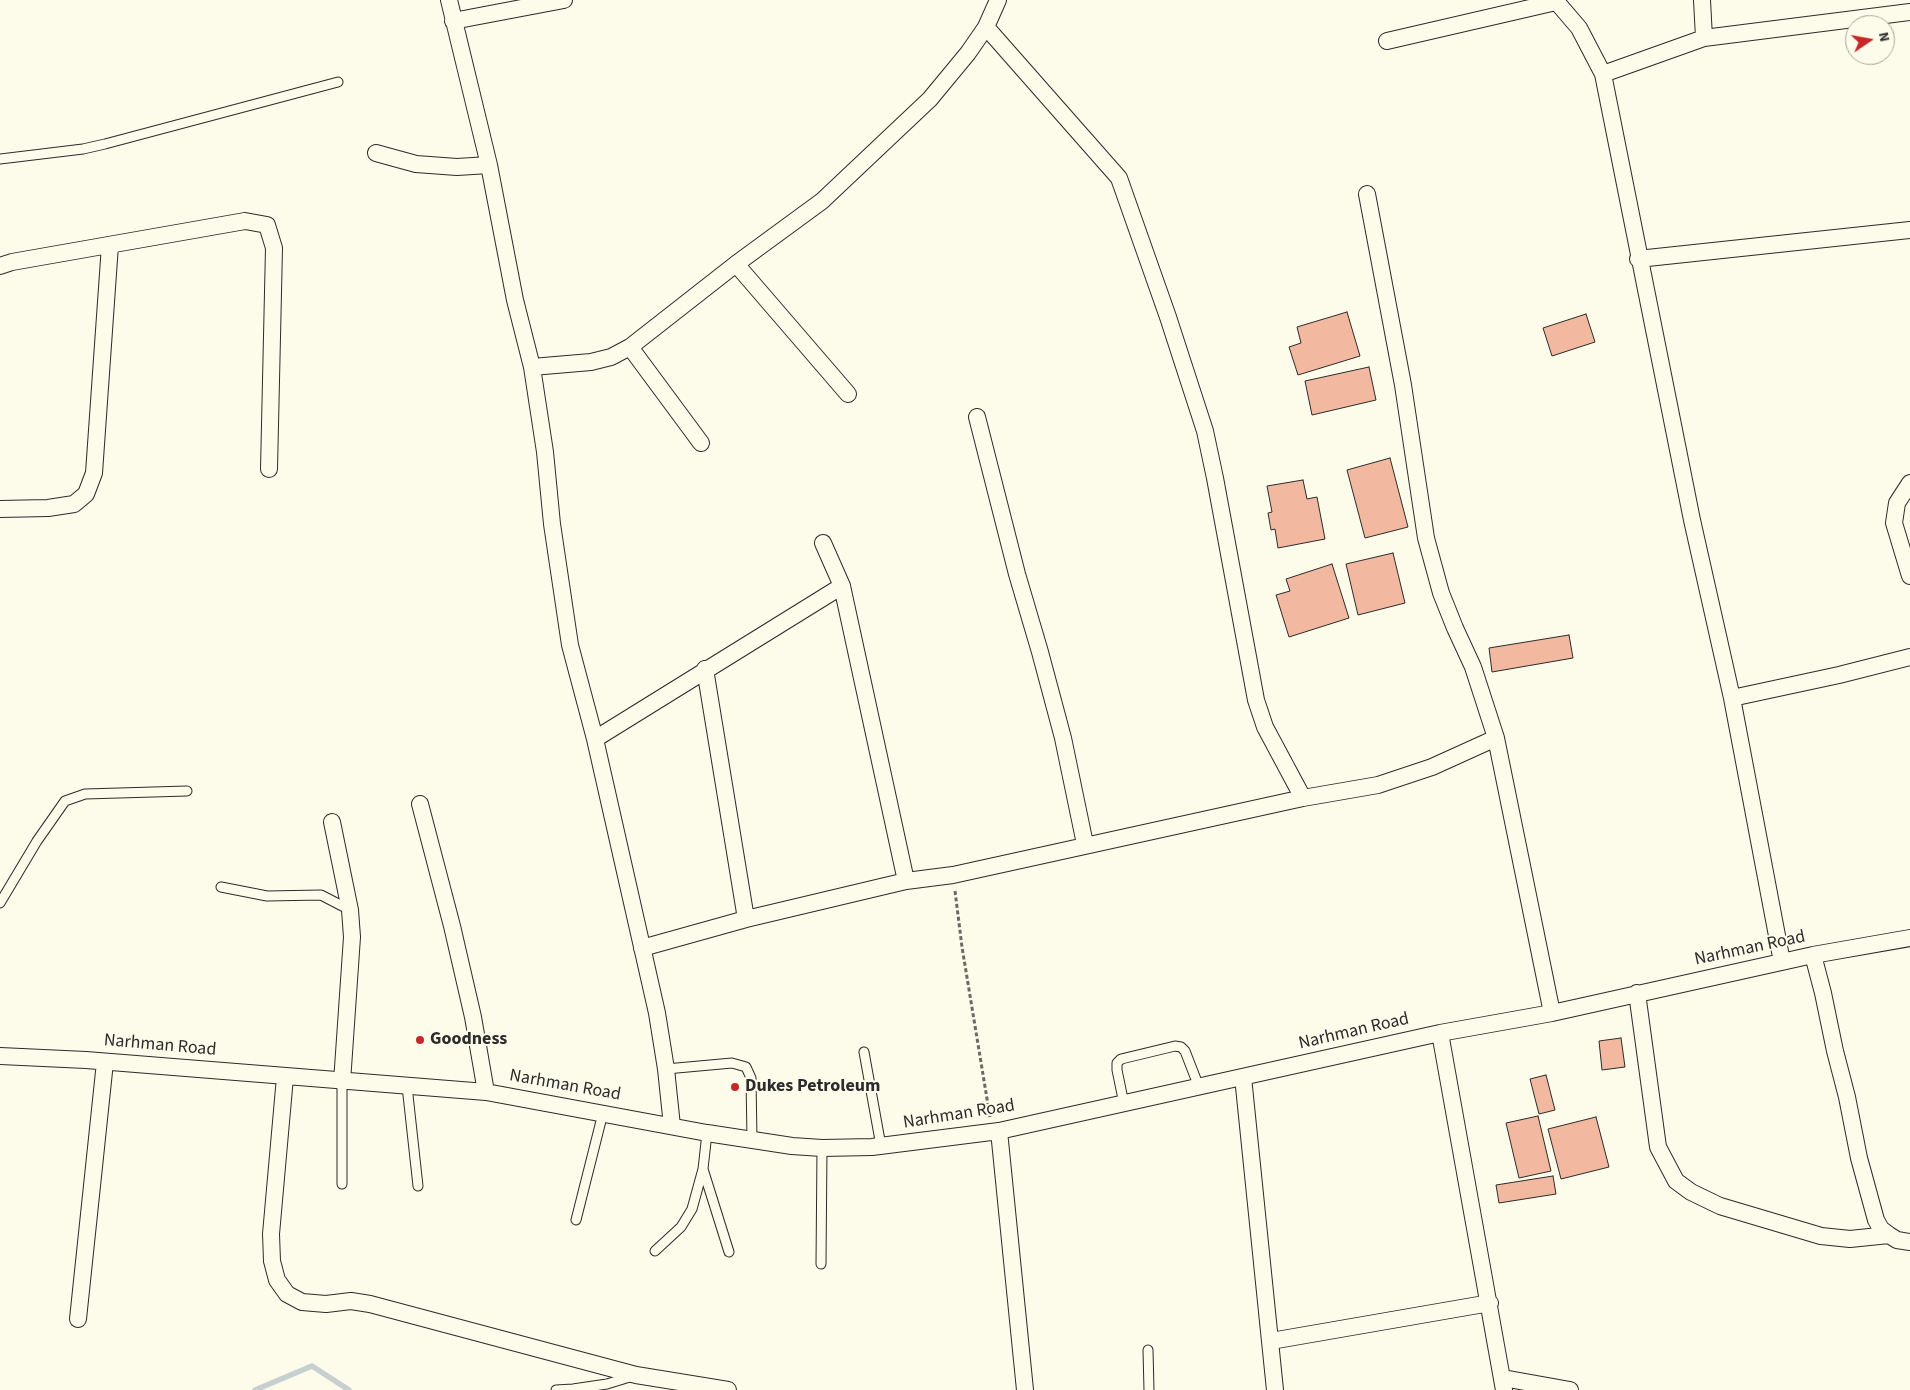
<!DOCTYPE html>
<html>
<head>
<meta charset="utf-8">
<style>
	body { margin:0 }
	#map { position:relative; width:1910px; height:1390px; overflow:hidden; background:#fdfbea; font-family:"Source Sans 3",sans-serif }
	canvas { display:block }
	.north { position:absolute; left:1845px; top:15px; width:50px; height:50px; box-sizing:border-box; background:#fdfbea; border:1px solid #a9a89e; border-radius:50%; rotate:78deg; font-size:14px; font-weight:700; line-height:20px; text-align:center; color:#2b2b2b }
	.north::after { content:''; display:block; margin:auto; width:18px; height:22px; background:#c62828; clip-path:polygon(50% 0,100% 100%,50% 72%,0 100%) }
</style>
</head>
<body>
<div id="map">
<canvas width="1910" height="1390"></canvas>
<div class="north">N</div>
</div>
<script>
const ctx = document.querySelector('canvas').getContext('2d');
ctx.lineJoin = 'round';
const poly = rows => new Path2D(rows.map(r => 'M' + r).join(''));
function trace(path, color, width, dash) { ctx.strokeStyle = color; ctx.lineWidth = width; ctx.lineCap = dash ? 'butt' : 'round'; ctx.setLineDash(dash || []); ctx.stroke(path); }
function paint(path, color) { ctx.fillStyle = color; ctx.fill(path, 'evenodd'); }
function drawText(font, color, halo, rows, align = 'center') {
  ctx.font = font + ' "Source Sans 3",sans-serif'; ctx.lineWidth = 4; ctx.setLineDash([]); ctx.textBaseline = 'middle'; ctx.strokeStyle = halo; ctx.fillStyle = color; for (const [text, x, y, turn = 0] of rows) {
    ctx.save(); ctx.translate(x, y); ctx.rotate((+turn || 0) * Math.PI / 180); ctx.textAlign = isNaN(turn) ? turn : align; if (halo) ctx.strokeText(text, 0, 0); ctx.fillText(text, 0, 0); ctx.restore();
  }
}
trace(poly([
	[255,1390,312,1366,349,1390]
]), '#c7d0d0', 5.5);
const building = poly([
	[1347,312,1360,356,1298,375,1289,347,1301,343,1297,327,1347,312],
	[1586,314,1595,342,1552,356,1543,328,1586,314],
	[1369,367,1376,400,1312,415,1305,381,1369,367],
	[1390,458,1408,527,1365,538,1347,470,1390,458],
	[1303,480,1307,499,1317,497,1325,539,1278,548,1275,529,1271,530,1268,513,1272,512,1267,486,1303,480],
	[1393,553,1405,603,1358,615,1346,564,1393,553],
	[1332,564,1349,618,1289,637,1276,595,1290,591,1286,579,1332,564],
	[1569,635,1573,658,1492,672,1489,648,1569,635],
	[1621,1038,1625,1067,1602,1070,1599,1041,1621,1038],
	[1546,1075,1555,1110,1539,1114,1530,1079,1546,1075],
	[1538,1116,1551,1171,1519,1178,1506,1123,1538,1116],
	[1596,1117,1609,1167,1561,1179,1548,1129,1596,1117],
	[1553,1176,1556,1194,1499,1203,1496,1185,1553,1176]
]);
paint(building, '#f2b8a0');
trace(building, '#2b2b2b', 1);
const service = poly([
	[0,159,83,149,105,144,338,82],
	[221,887,267,896,321,895,350,910],
	[0,903,37,841,65,801,85,794,187,791],
	[864,1052,881,1146],
	[666,1069,732,1063,746,1067,751,1078,752,1140],
	[342,1082,342,1184],
	[407,1086,418,1186],
	[1124,1104,1117,1070,1117,1063,1121,1059,1175,1046,1181,1047,1185,1051,1199,1087],
	[707,1133,703,1169,729,1252],
	[576,1220,603,1113],
	[655,1251,681,1227,692,1209,703,1169],
	[821,1264,822,1148],
	[1148,1350,1149,1390],
	[556,1390,573,1389,607,1384,633,1376]
]);
const minor = poly([
	[449,0,489,165,515,300,532,367,545,452,552,524,570,645,595,739,657,1013,666,1069,672,1126],
	[1555,0,1579,28,1603,74,1692,520,1732,698,1782,962],
	[1702,0,1704,38],
	[453,21,564,0],
	[986,27,1119,178,1168,317,1205,431,1215,478,1256,700,1265,727,1303,798],
	[1387,41,1556,2],
	[1603,74,1704,38,1910,12],
	[376,153,416,164,457,167,489,165],
	[1367,194,1403,385,1426,538,1441,593,1455,628,1473,667,1496,738,1552,1013],
	[1638,259,1910,230],
	[736,264,848,394],
	[0,266,12,262,245,221,267,225,274,248,269,469],
	[630,347,701,443],
	[532,367,591,362,611,357,630,347,736,264,822,201,930,99,968,53,986,27,998,0],
	[977,417,1017,574,1040,652,1063,738,1085,844],
	[1910,483,1897,503,1894,523,1910,576],
	[0,509,48,508,74,504,86,494,94,473,110,245],
	[823,543,842,586,906,881],
	[705,669,746,919],
	[1732,698,1839,675,1910,657],
	[595,739,842,586],
	[420,804,452,926,473,1017,486,1092],
	[332,822,350,910,352,937,342,1082],
	[642,948,746,919,906,881,953,875,1303,798,1378,785,1432,767,1496,738],
	[1813,955,1823,993,1835,1051,1847,1097,1859,1158,1876,1220,1881,1229,1889,1235,1897,1240,1910,1242],
	[1637,993,1658,1147,1676,1181,1691,1192,1720,1206,1821,1236,1850,1239,1889,1235],
	[1440,1033,1504,1390],
	[0,1056,86,1060,486,1092,707,1133,792,1146,822,1148,872,1147,999,1131,1440,1033,1552,1013,1813,955,1910,938],
	[285,1077,271,1234,272,1261,277,1280,287,1294,302,1302,326,1304,351,1301,370,1304,636,1375,728,1390],
	[1243,1077,1275,1390],
	[999,1131,1025,1390],
	[78,1319,105,1062],
	[1271,1341,1490,1303],
	[1503,1378,1570,1390]
]);
trace(service, '#2b2b2b', 11);
trace(minor, '#2b2b2b', 18);
trace(poly([
	[955,891,962,947,990,1117]
]), '#6a6964', 3, [4, 2.5]);
trace(service, '#fdfbea', 9);
trace(minor, '#fdfbea', 16);
for (const [x, y, r, color] of [
	[420,1040,5,"#c62828"],
	[735,1087,5,"#c62828"]
]) { const dot = new Path2D(); dot.arc(x, y, r, 0, 2 * Math.PI); ctx.fillStyle = color; ctx.fill(dot); trace(dot, '#fdfbea', 2); }
drawText('18px', '#2b2b2b', '#fdfbea', [
	["Narhman Road",1750,949,-12],
	["Narhman Road",1354,1032,-13],
	["Narhman Road",160,1046,5],
	["Narhman Road",565,1086,10],
	["Narhman Road",959,1115,-9]
]);
drawText('bold 18px', '#2b2b2b', '#fdfbea', [
	["Goodness",430,1040],
	["Dukes Petroleum",745,1087]
], 'left');
</script>
</body>
</html>
